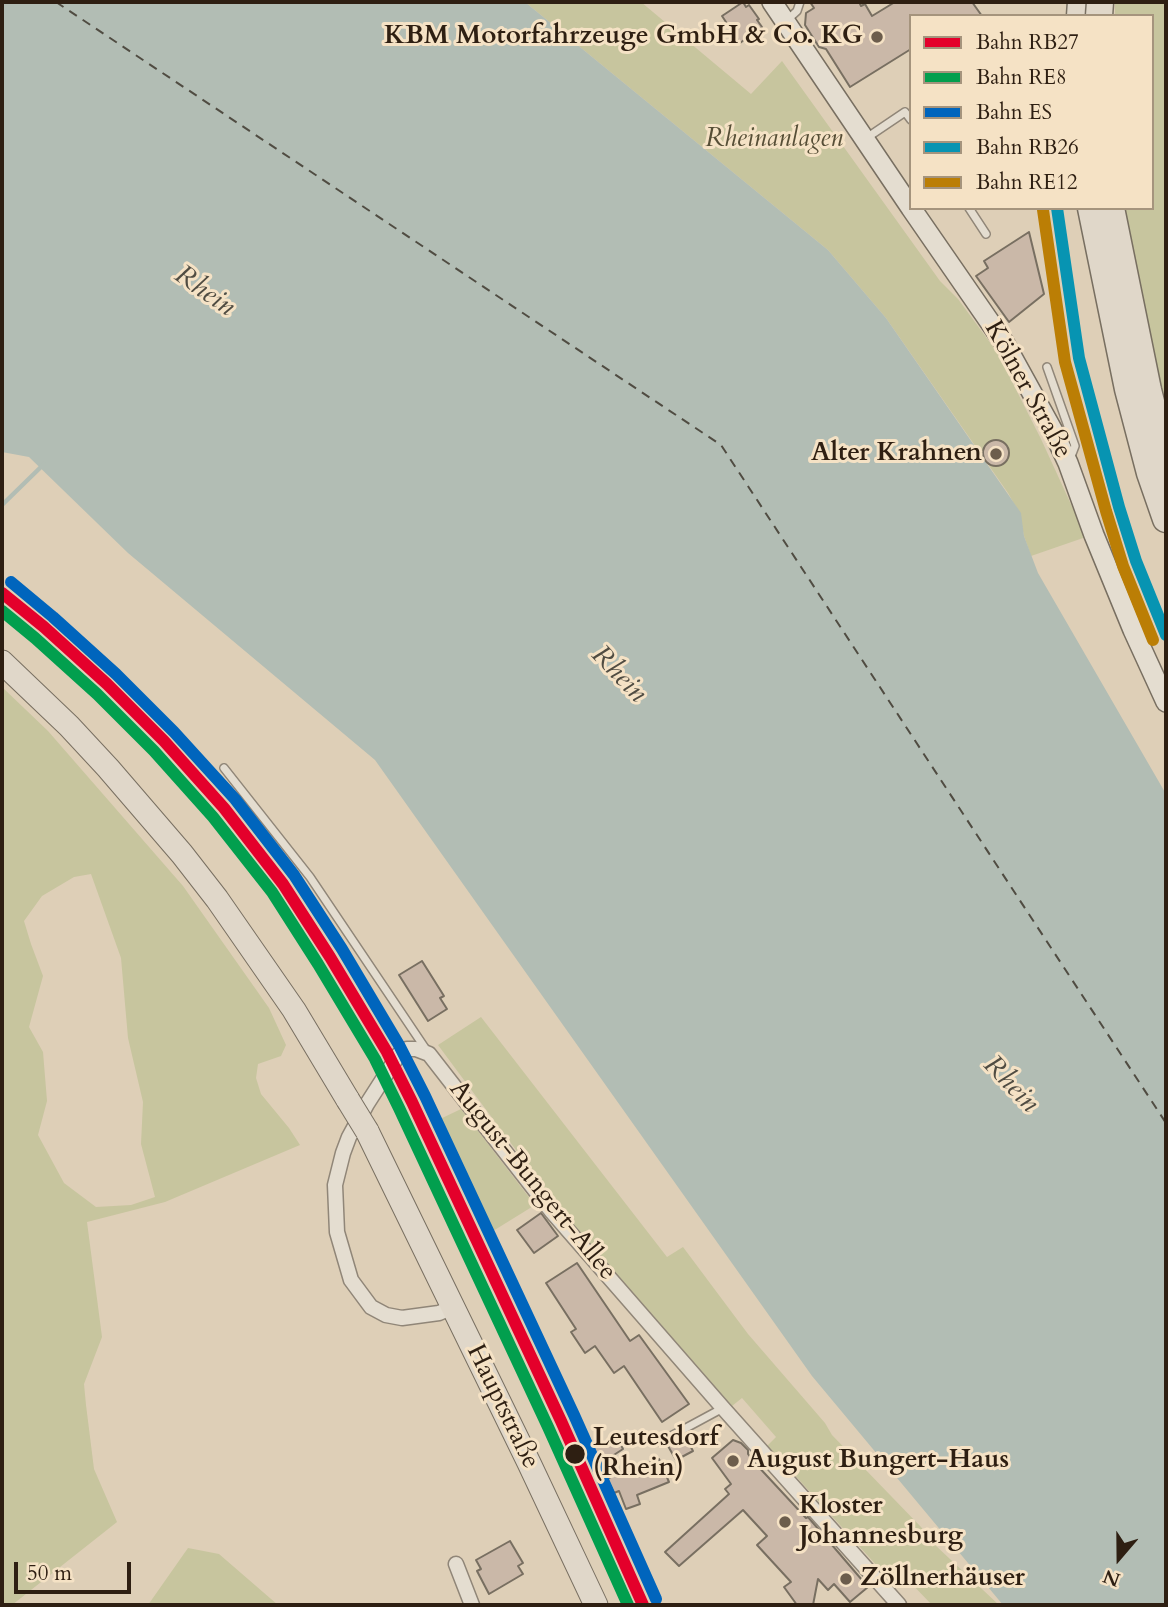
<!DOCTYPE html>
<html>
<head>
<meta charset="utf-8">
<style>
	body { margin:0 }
	#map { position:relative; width:1168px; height:1607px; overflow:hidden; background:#decfb7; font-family:Cardo,serif }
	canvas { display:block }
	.frame { position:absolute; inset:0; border:4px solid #2e1f12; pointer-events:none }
	.legend { position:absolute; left:909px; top:14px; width:245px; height:196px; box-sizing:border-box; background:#f5e2c5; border:2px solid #a5947d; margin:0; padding:9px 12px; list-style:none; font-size:21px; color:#2e1f12 }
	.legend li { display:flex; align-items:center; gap:14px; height:35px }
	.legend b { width:35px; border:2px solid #a5947d }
	.north { position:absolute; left:1084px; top:1523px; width:70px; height:70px; -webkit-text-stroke:5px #f5e2c5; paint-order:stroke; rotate:200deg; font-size:19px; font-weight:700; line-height:28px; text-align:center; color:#2e1f12 }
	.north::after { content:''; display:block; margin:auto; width:24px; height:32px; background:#2e1f12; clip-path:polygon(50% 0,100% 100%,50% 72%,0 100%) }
	.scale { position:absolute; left:14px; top:1562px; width:117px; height:32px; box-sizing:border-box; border:4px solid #2e1f12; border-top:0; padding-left:9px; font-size:21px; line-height:24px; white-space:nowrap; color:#2e1f12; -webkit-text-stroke:5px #f5e2c5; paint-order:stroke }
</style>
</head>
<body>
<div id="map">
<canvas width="1168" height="1607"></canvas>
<div class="frame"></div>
<ul class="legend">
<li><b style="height:9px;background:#e4002b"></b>Bahn RB27</li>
<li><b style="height:9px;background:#029f4e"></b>Bahn RE8</li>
<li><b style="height:9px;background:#0065bd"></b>Bahn ES</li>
<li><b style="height:9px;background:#0794b2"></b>Bahn RB26</li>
<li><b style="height:9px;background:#bb7e05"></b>Bahn RE12</li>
</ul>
<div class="north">N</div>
<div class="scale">50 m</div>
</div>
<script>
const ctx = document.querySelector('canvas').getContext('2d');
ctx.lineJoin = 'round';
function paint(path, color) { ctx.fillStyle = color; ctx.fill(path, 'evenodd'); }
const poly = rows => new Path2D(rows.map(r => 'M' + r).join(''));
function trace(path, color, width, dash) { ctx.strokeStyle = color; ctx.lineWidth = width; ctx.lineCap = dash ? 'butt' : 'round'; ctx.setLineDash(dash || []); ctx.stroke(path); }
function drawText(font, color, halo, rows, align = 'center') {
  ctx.font = font + ' Cardo,serif'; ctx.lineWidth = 6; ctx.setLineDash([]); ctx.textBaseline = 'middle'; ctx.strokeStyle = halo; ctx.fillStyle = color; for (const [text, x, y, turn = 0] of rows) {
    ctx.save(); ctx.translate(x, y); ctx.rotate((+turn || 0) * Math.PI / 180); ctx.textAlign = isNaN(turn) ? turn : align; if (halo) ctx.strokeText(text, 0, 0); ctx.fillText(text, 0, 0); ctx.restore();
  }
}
paint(poly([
	[525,2,641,2,751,94,782,61,940,281,958,299,997,352,1041,439,1086,537,1031,556,1024,536,1021,522,1021,516,1008,493,886,318,828,250],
	[1115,2,1166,2,1166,414,1123,208,1152,208,1152,16,1115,16],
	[2,687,48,731,183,886,269,1008,286,1045,281,1056,258,1064,256,1078,261,1094,289,1128,300,1145,165,1202,87,1222,102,1337,84,1384,86,1405,94,1469,117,1522,12,1605,2,1605],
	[91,874,121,958,128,1038,143,1102,141,1144,155,1197,131,1205,96,1207,64,1183,38,1135,47,1101,43,1052,29,1027,43,976,31,944,24,921,42,896,74,877],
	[481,1017,667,1257,683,1247,748,1334,825,1423,832,1435,921,1527,934,1544,999,1605,932,1605,907,1579,897,1588,791,1471,800,1463,789,1452,780,1459,767,1446,776,1437,742,1398,732,1406,559,1208,438,1045],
	[461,1109,535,1205,493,1231,436,1121],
	[188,1548,219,1554,278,1605,148,1605]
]), '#c7c59e');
paint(poly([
	[2,2,525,2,828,250,886,318,1021,513,1024,536,1038,573,1166,794,1166,1605,1003,1605,812,1376,375,760,128,553,29,457,2,452]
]), '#b2bdb4');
trace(poly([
	[2,505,44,464]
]), '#b2bdb4', 4.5);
trace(poly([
	[56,2,721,445,1166,1123]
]), '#504c42', 2, [9, 7]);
const building = poly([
	[743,2,746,7,749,5,759,19,757,20,762,27,740,43,722,16,743,2],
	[810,2,859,2,861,6,865,4,872,16,895,2,972,2,982,16,911,16,911,49,850,87,826,49,819,47,805,25,806,13,814,8,810,2],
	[1029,232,1044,294,1009,322,976,276,988,268,984,261,1029,232],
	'983 453a13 13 0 1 1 26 0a13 13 0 1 1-26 0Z',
	[422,961,444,996,440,998,447,1009,428,1021,399,975,422,961],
	[541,1213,558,1236,534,1253,517,1230,541,1213],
	[577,1263,630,1341,639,1335,689,1404,662,1422,624,1366,614,1373,595,1346,585,1353,571,1332,576,1329,546,1283,577,1263],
	[685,1436,693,1451,676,1460,668,1446,685,1436],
	[617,1437,623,1449,600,1464,593,1448,617,1437],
	[733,1440,741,1443,748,1450,748,1454,755,1463,806,1518,808,1517,868,1587,850,1602,834,1584,828,1590,818,1579,813,1605,797,1605,784,1587,791,1582,757,1545,767,1536,743,1510,679,1566,665,1552,729,1494,725,1489,731,1484,712,1458,733,1440],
	[659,1459,669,1482,637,1495,640,1504,626,1509,619,1491,614,1493,607,1479,631,1466,633,1469,659,1459],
	[510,1541,523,1563,518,1566,523,1574,489,1594,477,1571,481,1569,476,1560,510,1541]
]);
paint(building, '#cab8a8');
trace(building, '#786f61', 2);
const lane = poly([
	[786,21,797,11,800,2],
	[865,139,905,112,911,120],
	[969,208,986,234],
	[1047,367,1075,446,1070,459],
	[224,768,310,877,427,1051],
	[660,1442,723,1408]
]);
const street = poly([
	[453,1307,439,1313,402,1318,386,1315,371,1307,351,1280,337,1232,335,1185,343,1153,349,1137,367,1104,399,1054,407,1049,416,1049,429,1054,552,1212,723,1408,899,1605],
	[456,1564,472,1605]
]);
const secondary = poly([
	[772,2,911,208],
	[911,208,1005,344,1053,431,1068,463,1094,535,1133,630,1166,702]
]);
const primary = poly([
	[2,662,69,726,108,768,182,854,217,899,294,1010,348,1100],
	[367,1131,529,1463,596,1605]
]);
const highway = poly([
	[1080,16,1081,2],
	[1091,208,1128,389,1150,473,1166,519],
	[1111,208,1148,390,1166,461]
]);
trace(lane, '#908678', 10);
trace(street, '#908678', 17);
trace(secondary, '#786f61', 22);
trace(primary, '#786f61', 25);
trace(highway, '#786f61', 29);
trace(lane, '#e4ddd0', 7);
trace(street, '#e4ddd0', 14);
trace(secondary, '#e4ddd0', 19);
trace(primary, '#e0d7c9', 23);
trace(highway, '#e0d7c9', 26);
const primaryBridge = poly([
	[348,1100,367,1131]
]);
const highwayBridge = poly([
	[1099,16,1100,2]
]);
trace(primaryBridge, '#786f61', 25, []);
trace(highwayBridge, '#786f61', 29, []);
trace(primaryBridge, '#e0d7c9', 23);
trace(highwayBridge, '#e0d7c9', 26);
trace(poly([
	[2,593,44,627,107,684,164,741,224,808,283,884,330,957,387,1052,412,1102,561,1421,643,1605]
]), '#e4002b', 12);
trace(poly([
	[2,611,35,638,97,694,154,751,213,817,272,892,318,964,375,1059,399,1108,548,1427,628,1605]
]), '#029f4e', 12);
trace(poly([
	[11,582,53,617,116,674,174,732,235,799,294,875,342,949,399,1045,425,1096,574,1415,656,1599]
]), '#0065bd', 12);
trace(poly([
	[1057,208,1079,358,1119,507,1136,561,1166,635]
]), '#0794b2', 12);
trace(poly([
	[1043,210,1065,362,1106,511,1123,566,1153,640]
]), '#bb7e05', 12);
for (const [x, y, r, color] of [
	[877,37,7,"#6c5d4c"],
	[996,454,7,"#6c5d4c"],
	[575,1454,11,"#2e1f12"],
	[733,1461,7,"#6c5d4c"],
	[785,1522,7,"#6c5d4c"],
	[846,1579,7,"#6c5d4c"]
]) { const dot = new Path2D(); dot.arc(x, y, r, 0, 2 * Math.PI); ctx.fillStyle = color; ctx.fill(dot); trace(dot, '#f5e2c5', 2.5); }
drawText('bold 26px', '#2e1f12', '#f5e2c5', [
	["KBM Motorfahrzeuge GmbH & Co. KG",863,37,"right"],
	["Alter Krahnen",982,454,"right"],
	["August Bungert-Haus",747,1461],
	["Kloster",799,1507],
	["Johannesburg",799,1537],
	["Zöllnerhäuser",860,1579]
], 'left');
drawText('italic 26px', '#564e36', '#f5e2c5', [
	["Rheinanlagen",774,140]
]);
drawText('26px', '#2e1f12', '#f5e2c5', [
	["Kölner Straße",1027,390,61],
	["August-Bungert-Allee",532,1181,51],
	["Hauptstraße",502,1407,64]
]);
drawText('bold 26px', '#2e1f12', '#f5e2c5', [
	["Leutesdorf",593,1439],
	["(Rhein)",593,1469]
], 'left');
drawText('italic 28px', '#504c42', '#f5e2c5', [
	["Rhein",204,292,35],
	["Rhein",618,675,46],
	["Rhein",1010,1085,46]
]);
</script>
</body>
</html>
